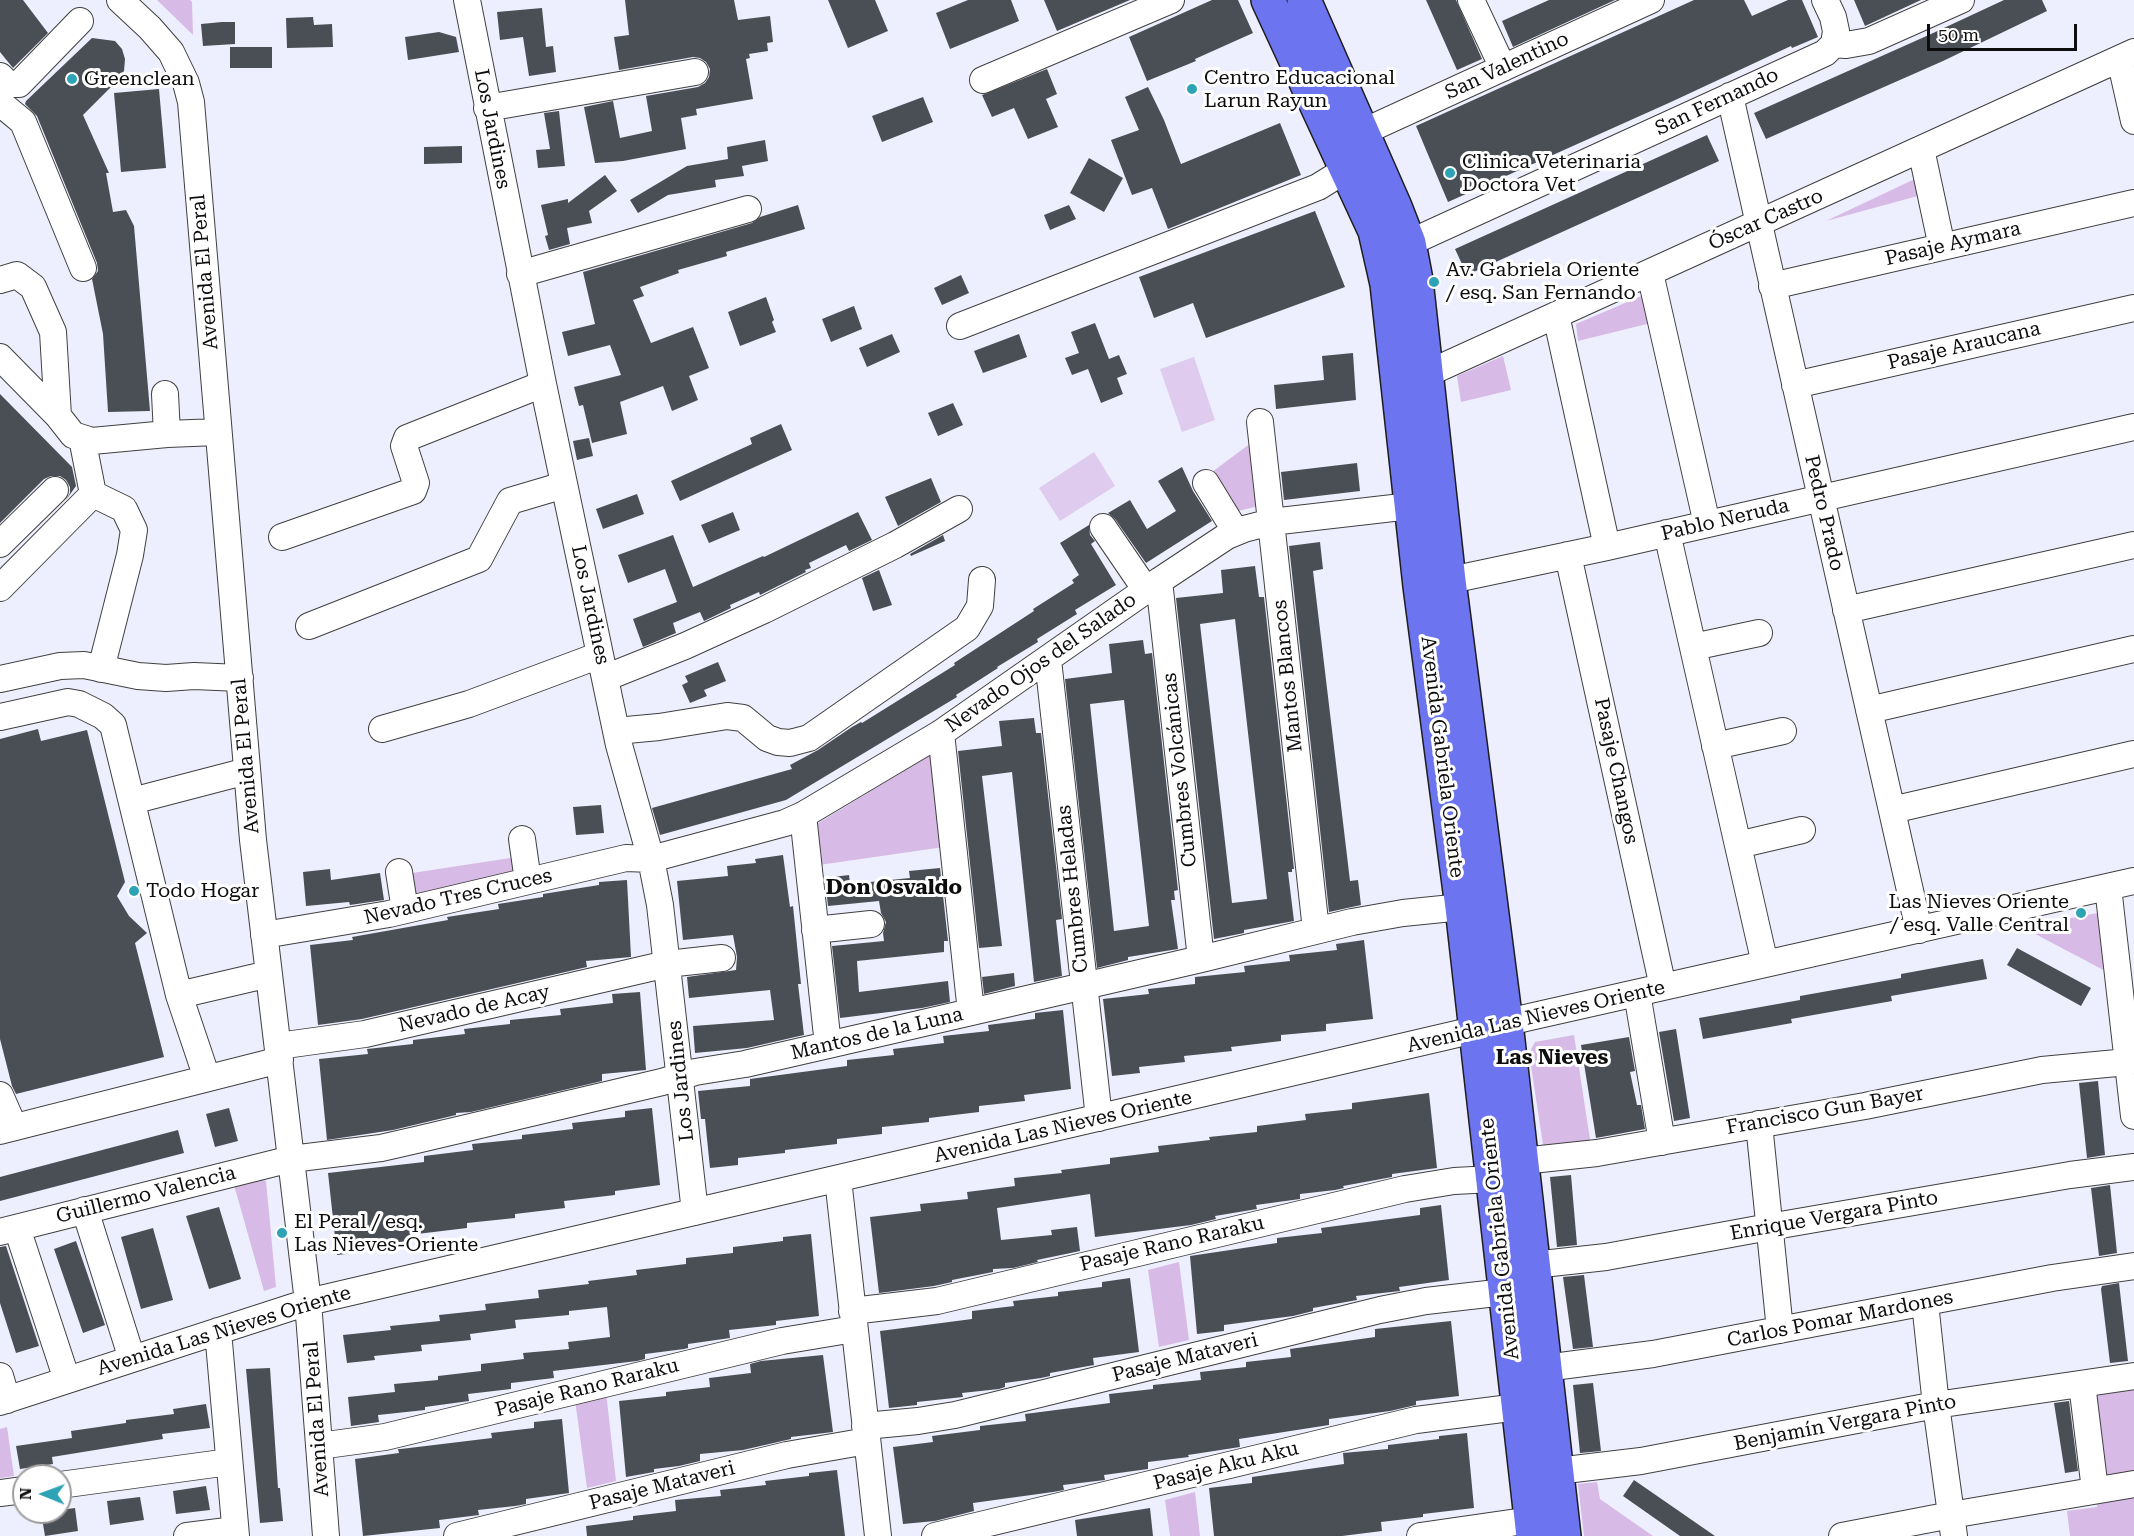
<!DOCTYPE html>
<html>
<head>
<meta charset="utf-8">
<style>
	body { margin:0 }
	#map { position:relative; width:2134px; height:1536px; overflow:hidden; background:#eeeffe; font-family:"Roboto Serif",serif }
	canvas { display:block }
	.north { position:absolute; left:12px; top:1464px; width:60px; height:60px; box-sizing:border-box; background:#fff; border:2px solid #9e9e9e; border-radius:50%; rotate:271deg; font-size:16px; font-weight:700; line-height:24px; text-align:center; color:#0d0d0d }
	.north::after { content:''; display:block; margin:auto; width:21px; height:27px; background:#2ea3b5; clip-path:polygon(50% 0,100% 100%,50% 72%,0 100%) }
	.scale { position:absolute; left:1927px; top:24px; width:150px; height:27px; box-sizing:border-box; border:3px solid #0d0d0d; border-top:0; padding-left:8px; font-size:18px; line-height:21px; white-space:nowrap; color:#0d0d0d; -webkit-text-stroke:4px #fff; paint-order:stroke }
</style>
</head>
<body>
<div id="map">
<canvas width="2134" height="1536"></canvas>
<div class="north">N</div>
<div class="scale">50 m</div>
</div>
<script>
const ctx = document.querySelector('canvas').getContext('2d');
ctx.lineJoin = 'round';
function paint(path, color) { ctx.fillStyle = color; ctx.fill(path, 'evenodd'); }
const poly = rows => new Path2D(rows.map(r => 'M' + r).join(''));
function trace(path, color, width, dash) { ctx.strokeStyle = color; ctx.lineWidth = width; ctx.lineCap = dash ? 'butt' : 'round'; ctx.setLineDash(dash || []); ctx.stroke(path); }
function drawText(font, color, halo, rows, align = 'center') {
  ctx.font = font + ' "Roboto Serif",serif'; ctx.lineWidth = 6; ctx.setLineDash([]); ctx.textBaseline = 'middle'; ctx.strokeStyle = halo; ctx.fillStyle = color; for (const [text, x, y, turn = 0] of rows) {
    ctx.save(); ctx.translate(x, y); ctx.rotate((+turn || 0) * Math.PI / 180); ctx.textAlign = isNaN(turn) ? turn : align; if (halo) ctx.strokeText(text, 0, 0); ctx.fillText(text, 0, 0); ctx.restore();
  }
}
paint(poly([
	[157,0,190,0,192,2,193,35],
	[1919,177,1925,194,1826,221],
	[1646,294,1655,322,1578,341,1576,324],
	[1503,356,1511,390,1461,402,1457,376],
	[1255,440,1263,505,1238,511,1212,472],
	[934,753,944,847,819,865,815,825],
	[517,857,520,876,414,902,412,873],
	[2103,912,2111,974,2022,927],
	[1574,1035,1591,1146,1544,1151,1529,1053,1535,1042],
	[260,1179,266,1181,276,1287,264,1291,234,1185],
	[1179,1262,1189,1340,1159,1347,1148,1270],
	[2134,1385,2134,1536,2070,1536,2067,1511,2097,1507,2083,1394],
	[606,1392,616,1481,587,1488,575,1400],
	[7,1427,14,1476,0,1478,0,1429],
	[1597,1482,1600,1499,1653,1536,1584,1536,1578,1484],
	[1195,1492,1200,1536,1170,1536,1165,1500]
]), '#d7bae6');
paint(poly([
	[1194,357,1215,420,1182,432,1160,369],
	[1094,452,1115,486,1060,521,1039,488]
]), '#decbee');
paint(poly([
	[0,0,23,0,48,33,13,68,0,52],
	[625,0,734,0,738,20,770,16,773,42,767,43,768,51,749,54,750,58,746,59,753,99,696,109,697,115,681,118,686,149,623,161,595,163,584,107,613,101,620,138,652,131,646,96,698,87,705,83,709,77,710,69,706,62,700,58,693,57,619,70,614,37,629,35],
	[828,0,875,0,888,31,848,48],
	[968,0,1011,0,1019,21,950,49,936,13],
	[1044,0,1130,0,1057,31],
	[1212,0,1238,0,1253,33,1195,59,1196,61,1147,81,1129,37],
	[1426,0,1456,0,1482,59,1457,70],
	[1549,0,1615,0,1513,47,1502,21],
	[1694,0,1744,0,1752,16,1788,0,1802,0,1818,37,1792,48,1791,46,1671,102,1448,202,1416,126],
	[1854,0,1921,0,1865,26],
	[2004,0,2042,0,2047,11,1943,61,1766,139,1754,113,1931,34],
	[542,8,546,47,553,46,556,72,529,76,523,37,500,40,497,12],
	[313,17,314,25,332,24,333,47,287,48,286,18],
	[222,22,235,22,235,44,203,46,201,24],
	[439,32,456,37,459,52,408,60,405,37],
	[92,38,115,41,122,49,125,59,124,71,117,81,83,115,109,173,106,173,113,212,126,210,134,226,150,411,108,412,103,334,92,279,98,271,97,263,37,116,25,104,26,101],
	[230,47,272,47,272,68,230,68],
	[1047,69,1057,94,1046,99,1058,127,1028,139,1014,108,992,117,982,95],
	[1148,87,1164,120,1181,164,1280,123,1301,175,1168,229,1152,188,1132,195,1111,140,1139,130,1125,97],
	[159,89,166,168,121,172,114,93],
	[923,97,933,122,882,142,872,116],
	[559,111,565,166,538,168,536,150,550,149,544,113],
	[1707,135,1719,161,1467,275,1455,249],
	[765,140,768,161,742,166,744,176,715,180,716,187,668,195,638,213,630,200,687,166,728,159,727,147],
	[462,146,462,163,424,164,424,147],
	[1089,158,1123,178,1104,212,1070,193],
	[605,175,617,191,589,211,592,223,567,228,570,244,549,250,545,236,548,235,541,205,568,199,568,203],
	[798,205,805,229,726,252,727,256,678,270,679,273,640,287,644,296,633,300,651,343,693,327,709,368,689,376,698,400,672,411,663,386,620,402,627,434,592,443,583,405,579,406,574,387,621,375,610,345,568,356,562,332,595,324,583,272,752,223,760,217],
	[1069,205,1076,219,1050,230,1044,215],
	[1315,211,1345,287,1206,338,1193,303,1154,318,1139,277],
	[961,275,969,293,942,305,934,288],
	[766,297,774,320,772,322,776,332,740,346,728,312],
	[854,306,862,329,831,342,822,319],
	[1095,323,1109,359,1119,355,1127,374,1117,378,1123,394,1101,403,1088,369,1072,375,1065,358,1079,353,1071,332],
	[892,334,900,352,867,367,859,348],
	[1019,334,1027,357,983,373,974,351],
	[1353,353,1356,400,1276,409,1274,385,1324,380,1322,356],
	[0,394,72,467,76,486,66,500,70,493,70,487,66,480,60,476,51,476,44,479,0,523],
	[953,403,963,425,938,436,928,413],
	[781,424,792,450,680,501,671,481,752,444,750,438],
	[589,438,593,456,577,460,573,441],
	[1357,463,1360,491,1284,500,1281,472],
	[1182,467,1193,491,1212,521,1146,563,1115,519,1108,513,1130,500,1147,529,1176,511,1158,481],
	[931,478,941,502,898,526,885,497],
	[637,494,644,514,603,529,596,509],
	[733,512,740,530,709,543,701,525],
	[858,512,872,540,849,551,846,545,809,563,811,568,805,570,806,572,760,595,759,592,730,605,731,608,704,621,700,612,673,623,676,633,643,647,633,619,677,602,665,569,628,583,618,555,673,535,693,587,763,556,764,557],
	[1089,525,1090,535,1095,541,1091,544,1116,585,1075,610,1077,614,1037,639,1038,642,997,667,998,668,956,695,957,697,786,800,660,835,652,808,792,769,790,765,818,750,852,727,861,722,862,723,955,665,954,663,1034,611,1033,609,1074,583,1072,580,1079,575,1060,543],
	[943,535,945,541,911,556,910,554],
	[1320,542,1323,569,1313,571,1350,881,1358,880,1361,905,1329,912,1289,546],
	[1255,566,1259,597,1264,597,1294,869,1292,869,1292,872,1288,872,1294,921,1244,930,1244,933,1214,939,1176,598,1223,593,1221,570],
	[1235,619,1267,899,1232,903,1200,624],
	[879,570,892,605,873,611,862,578],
	[1143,640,1145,654,1152,653,1178,890,1174,891,1175,900,1171,900,1178,949,1128,957,1128,960,1097,968,1065,679,1112,673,1109,644],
	[1124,700,1149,926,1114,931,1090,704],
	[718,662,726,681,704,690,707,696,690,703,682,685,688,682,685,676],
	[1034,718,1036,733,1041,733,1062,919,1056,920,1062,976,1034,982,1012,772,982,776,1002,946,979,948,958,751,1002,746,999,721],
	[38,729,41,741,87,730,125,882,117,896,129,916,147,933,135,943,164,1057,16,1094,12,1086,0,1039,0,739],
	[601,805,604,833,576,835,573,807],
	[783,855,790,907,793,906,801,984,798,984,804,1035,747,1048,695,1053,693,1026,774,1020,770,990,689,998,687,977,736,970,737,957,733,935,683,940,677,881,728,876,727,866,756,863,755,859],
	[940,868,948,941,944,941,944,952,857,961,859,992,948,981,950,1002,922,1008,840,1018,832,946,884,941,883,933,886,922,881,913,879,901,828,906,825,878,849,875,850,884,910,878,909,871],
	[330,869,331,880,380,873,384,900,350,905,349,902,306,906,303,872],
	[627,880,631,957,586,961,587,967,362,1019,318,1025,310,945,353,940,352,937,448,920,447,917,499,909,498,904,543,897,543,894,599,885,599,882],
	[1364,940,1373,1019,1326,1024,1326,1031,1281,1035,1281,1041,1231,1047,1232,1051,1184,1056,1185,1062,1139,1067,1140,1073,1112,1076,1103,999,1149,994,1148,989,1195,984,1195,977,1245,972,1244,966,1290,961,1289,955,1337,950,1336,944],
	[2017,948,2091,988,2081,1006,2007,965],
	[1983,959,1987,979,1891,996,1892,1001,1791,1019,1792,1023,1703,1039,1699,1018,1800,1000,1800,996,1901,978,1901,974],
	[1014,973,1015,986,984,994,982,977],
	[640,992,646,1070,602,1074,602,1081,471,1112,456,1113,456,1115,393,1130,327,1140,319,1059,368,1054,367,1049,413,1044,413,1040,465,1034,464,1029,510,1024,510,1020,561,1015,560,1009,613,1003,612,994],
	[1063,1010,1071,1089,1024,1095,1025,1101,979,1106,979,1112,929,1118,929,1122,882,1127,882,1134,837,1139,837,1144,785,1150,785,1153,738,1158,738,1165,710,1168,705,1119,701,1119,698,1091,750,1086,750,1079,847,1066,847,1060,894,1055,893,1049,944,1043,943,1036,989,1031,988,1025,1035,1019,1035,1013],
	[1676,1029,1690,1118,1674,1121,1659,1032],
	[1629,1037,1635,1071,1630,1072,1637,1105,1641,1105,1645,1129,1596,1138,1581,1045],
	[2098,1081,2105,1155,2087,1158,2079,1083],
	[1429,1093,1437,1168,1392,1174,1392,1177,1343,1186,1344,1188,1335,1190,1300,1194,1300,1199,1256,1205,1257,1209,1215,1216,1216,1219,1191,1225,1095,1237,1090,1194,997,1208,1001,1240,1052,1235,1051,1230,1077,1227,1080,1251,1037,1260,1038,1262,1013,1268,993,1269,993,1272,952,1280,952,1282,934,1286,879,1293,870,1217,921,1211,920,1204,968,1199,967,1192,1015,1186,1014,1178,1062,1173,1061,1170,1110,1164,1110,1158,1159,1152,1158,1146,1210,1140,1209,1137,1257,1132,1257,1126,1306,1120,1305,1114,1352,1109,1352,1103],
	[229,1108,238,1141,215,1147,206,1114],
	[652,1108,660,1185,615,1191,615,1195,564,1201,565,1208,515,1214,515,1218,467,1223,467,1228,417,1234,417,1240,364,1246,364,1252,337,1255,328,1173,424,1162,424,1156,473,1150,472,1144,522,1139,522,1135,573,1129,572,1123,625,1117,625,1111],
	[178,1130,184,1153,0,1201,0,1177],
	[1571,1175,1577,1245,1557,1247,1550,1177],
	[2110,1185,2117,1253,2099,1256,2091,1188],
	[1441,1205,1449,1280,1399,1287,1400,1291,1356,1296,1357,1300,1313,1308,1313,1311,1293,1316,1224,1325,1224,1331,1197,1334,1190,1256,1277,1243,1277,1238,1322,1233,1321,1228,1420,1215,1420,1208],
	[219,1207,241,1279,209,1289,186,1216],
	[153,1228,173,1300,141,1309,121,1237],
	[811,1234,819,1316,776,1321,776,1325,729,1330,730,1338,688,1344,688,1348,684,1349,645,1354,645,1359,637,1361,553,1371,554,1378,511,1383,511,1389,468,1394,469,1401,425,1407,425,1410,378,1415,379,1422,351,1426,348,1397,395,1392,394,1384,438,1380,438,1376,481,1371,481,1364,524,1359,523,1353,569,1349,568,1342,610,1337,607,1307,569,1311,569,1315,515,1320,516,1328,470,1334,471,1340,421,1345,422,1351,374,1356,375,1360,347,1363,343,1335,391,1330,390,1326,440,1321,439,1315,486,1310,485,1304,539,1298,538,1290,589,1284,588,1281,637,1275,636,1270,686,1264,686,1258,733,1253,733,1247,783,1241,783,1237],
	[76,1241,105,1325,83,1333,54,1249],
	[6,1246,39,1346,16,1353,0,1303,0,1247],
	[1584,1275,1593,1347,1573,1349,1563,1277],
	[1130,1278,1139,1352,1093,1358,1094,1365,1050,1373,1050,1376,1041,1378,1005,1383,1005,1387,999,1389,962,1393,963,1397,917,1402,917,1405,889,1408,880,1331,972,1319,972,1311,1014,1306,1013,1301,1058,1296,1058,1292,1102,1287,1102,1282],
	[2119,1283,2128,1361,2110,1363,2101,1289,2102,1286],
	[1451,1321,1459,1396,1416,1401,1416,1405,1390,1411,1329,1419,1329,1425,1239,1439,1240,1447,1188,1455,1189,1457,1148,1462,1148,1469,1104,1475,1105,1480,1063,1485,1064,1490,1053,1492,973,1503,974,1511,935,1521,903,1524,893,1447,933,1442,932,1436,980,1430,980,1426,1026,1421,1025,1414,1110,1403,1109,1394,1153,1389,1153,1385,1201,1380,1200,1372,1246,1367,1246,1362,1291,1357,1290,1349,1375,1337,1375,1329],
	[823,1355,833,1432,791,1437,791,1439,743,1450,700,1454,700,1461,679,1466,654,1469,654,1472,626,1477,619,1401,666,1396,666,1392,710,1387,709,1378,751,1373,750,1364,761,1361],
	[270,1368,278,1488,280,1488,283,1521,260,1523,246,1369],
	[1593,1383,1601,1451,1580,1453,1573,1385],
	[2069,1401,2078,1471,2065,1473,2054,1403],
	[206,1404,210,1428,162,1434,163,1439,52,1457,53,1464,20,1469,16,1446,72,1438,71,1431,126,1423,126,1420,174,1414,173,1409],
	[562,1419,569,1493,526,1499,526,1504,515,1506,478,1510,479,1515,439,1520,440,1528,363,1536,355,1459,399,1453,398,1449,401,1449,492,1438,491,1433,534,1428,534,1422],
	[1467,1433,1474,1508,1423,1514,1423,1517,1381,1522,1382,1531,1342,1536,1214,1536,1209,1488,1252,1483,1252,1477,1344,1464,1343,1453,1388,1449,1388,1445,1439,1439,1439,1436],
	[837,1470,845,1536,587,1536,586,1526,633,1520,633,1516,676,1511,675,1500,721,1496,720,1490,766,1485,765,1481,809,1476,809,1473],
	[1634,1480,1715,1536,1680,1536,1623,1496],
	[206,1486,210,1510,176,1514,173,1491],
	[140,1497,144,1520,110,1525,107,1501],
	[75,1508,78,1531,45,1536,41,1512,60,1512,60,1510],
	[1150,1508,1153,1536,1077,1536,1075,1520]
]), '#4a4f55');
const minor = poly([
	[120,0,150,28,171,52,186,83,191,102,253,840,308,1302,326,1536],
	[467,0,543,384,619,745,651,859,660,905,695,1212],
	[1471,0,1503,68],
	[1834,44,1846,45,1869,41,1961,0],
	[2120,59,2134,121],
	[0,76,8,84,19,84,80,21],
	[983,80,1171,0],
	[1730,96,1919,930],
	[0,103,23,122,83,268],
	[487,108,695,72],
	[1363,132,1651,0],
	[1921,149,1942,247],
	[1409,243,1825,53,1834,44,1836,31,1833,17,1825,0],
	[1650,273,1707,524],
	[520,274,748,209],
	[0,280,17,275,33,287,53,332,58,416],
	[1772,286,2134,203],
	[1556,315,1607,547],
	[960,326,1318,187,1347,169],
	[0,357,58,416,73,435,92,441,167,434,218,432],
	[1411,381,2134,52],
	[1795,385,2134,308],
	[165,394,167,434],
	[1260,422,1316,930],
	[82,438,93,494],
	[1206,483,1236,532],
	[93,494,124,509,134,530,130,555,101,669],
	[1103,527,1146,590],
	[1667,533,1765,964],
	[282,537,413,491,416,483,404,446,407,438,543,384],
	[0,544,55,490],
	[1568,555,1663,987],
	[1159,581,1201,959],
	[1432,584,1607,547,2134,427],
	[0,588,93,494],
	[1846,610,2134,545],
	[309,626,479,559,510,501,564,485],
	[1693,647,1759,633],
	[1048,660,1099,1118],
	[605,678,685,646,764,610,895,545,959,509],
	[0,679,60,666,84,665,138,676,166,678,194,676,240,678],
	[1869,710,2134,649],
	[0,717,68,702,79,704,103,716,113,725,179,995,207,1078],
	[382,729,469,704,600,655],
	[616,731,659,727,727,716,743,718,767,738,778,742,790,743,809,738,967,628,980,606,982,580],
	[941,733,971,1012],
	[1715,746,1783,731],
	[132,801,247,771],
	[1892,810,2134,754],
	[803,815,828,1045],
	[522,839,528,881],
	[1738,845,1802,830],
	[399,872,405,910],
	[2108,887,2134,1116],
	[815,930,871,924],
	[264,935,389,914,626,858,651,859,785,823,803,815,941,733,1159,581,1227,536,1244,529,1271,522,1428,504],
	[1637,993,1662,1142],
	[179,995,269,974],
	[278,1046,365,1034,667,964,722,958],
	[0,1095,14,1127],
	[1759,1124,1780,1330],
	[0,1131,280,1060],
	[1522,1161,1597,1153,1865,1106,2042,1070,2128,1062],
	[838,1179,878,1536],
	[85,1210,132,1359],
	[17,1228,67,1380],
	[0,1232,291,1159,381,1148,416,1140,662,1082,695,1072,745,1064,828,1045,1201,959,1352,922,1403,913,1462,907],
	[1533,1265,1606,1257,1769,1227,2070,1175,2134,1167],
	[1925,1303,1936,1405,1954,1536],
	[852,1311,937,1301,1405,1189,1454,1181,1493,1179],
	[218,1331,236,1536],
	[1545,1368,1653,1354,2052,1278,2134,1266],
	[0,1376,7,1400],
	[2082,1384,2095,1490],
	[0,1402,308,1302,1534,1016,2134,881],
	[865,1426,918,1421,955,1415,1380,1310,1426,1301,1505,1292],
	[319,1446,385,1437,782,1341,854,1329],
	[1557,1471,1641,1461,1936,1405,2134,1376],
	[60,1485,229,1462],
	[0,1493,24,1490],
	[187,1536,235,1530],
	[457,1536,787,1455,867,1441],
	[935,1536,1416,1420,1518,1407],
	[1420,1536,1531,1520],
	[1842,1536,1951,1515,2134,1484]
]);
const major = poly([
	[1268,0,1375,231,1387,284,1420,586,1462,907,1533,1536],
	[1304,0,1395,207,1409,243,1416,280,1449,581,1506,1023,1564,1536]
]);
trace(minor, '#404040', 28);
trace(major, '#1e1e1e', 36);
trace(minor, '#fff', 26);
trace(major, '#6c74f0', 33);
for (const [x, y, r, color] of [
	[72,79,6,"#2ea3b5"],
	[1192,89,6,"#2ea3b5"],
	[1450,173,6,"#2ea3b5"],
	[1434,282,6,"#2ea3b5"],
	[134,891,6,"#2ea3b5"],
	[2081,913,6,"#2ea3b5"],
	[282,1233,6,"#2ea3b5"]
]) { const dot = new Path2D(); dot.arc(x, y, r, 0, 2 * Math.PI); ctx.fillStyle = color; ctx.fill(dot); trace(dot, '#fff', 2); }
drawText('20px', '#0d0d0d', '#fff', [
	["San Valentino",1507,66,-25],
	["San Fernando",1717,102,-25],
	["Los Jardines",492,129,79],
	["Óscar Castro",1766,220,-24],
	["Pasaje Aymara",1953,244,-13],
	["Avenida El Peral",205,272,-95],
	["Pasaje Araucana",1964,346,-13],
	["Pedro Prado",1824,513,77],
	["Pablo Neruda",1725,520,-13],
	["Los Jardines",590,605,78],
	["Nevado Ojos del Salado",1041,663,-35],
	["Mantos Blancos",1288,676,-96],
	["Avenida El Peral",246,756,-95],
	["Avenida Gabriela Oriente",1442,757,83],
	["Cumbres Volcánicas",1180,770,-96],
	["Pasaje Changos",1616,771,78],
	["Cumbres Heladas",1073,889,-96],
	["Nevado Tres Cruces",458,897,-13],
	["Nevado de Acay",474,1009,-13],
	["Avenida Las Nieves Oriente",1536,1017,-13],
	["Mantos de la Luna",877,1034,-13],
	["Los Jardines",681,1081,-96],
	["Francisco Gun Bayer",1825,1111,-10],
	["Avenida Las Nieves Oriente",1063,1127,-13],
	["Guillermo Valencia",146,1195,-14],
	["Enrique Vergara Pinto",1834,1216,-10],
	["Avenida Gabriela Oriente",1500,1239,-96],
	["Pasaje Rano Raraku",1172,1244,-13],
	["Carlos Pomar Mardones",1840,1319,-11],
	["Avenida Las Nieves Oriente",224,1331,-17],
	["Pasaje Mataveri",1185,1358,-14],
	["Pasaje Rano Raraku",587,1388,-14],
	["Avenida El Peral",317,1419,-94],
	["Benjamín Vergara Pinto",1845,1423,-11],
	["Pasaje Aku Aku",1226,1466,-14],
	["Pasaje Mataveri",662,1486,-14]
]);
drawText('20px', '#0d0d0d', '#fff', [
	["Centro Educacional",1204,78],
	["Larun Rayun",1204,101],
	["Greenclean",84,79],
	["Clinica Veterinaria",1462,162],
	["Doctora Vet",1462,185],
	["Av. Gabriela Oriente",1446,270],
	["/ esq. San Fernando",1446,293],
	["Todo Hogar",146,891],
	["Las Nieves Oriente",2069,902,"right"],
	["/ esq. Valle Central",2069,925,"right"],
	["El Peral / esq.",294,1222],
	["Las Nieves-Oriente",294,1245]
], 'left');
drawText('bold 21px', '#0d0d0d', '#fff', [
	["Don Osvaldo",894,888],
	["Las Nieves",1552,1058]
]);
</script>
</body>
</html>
